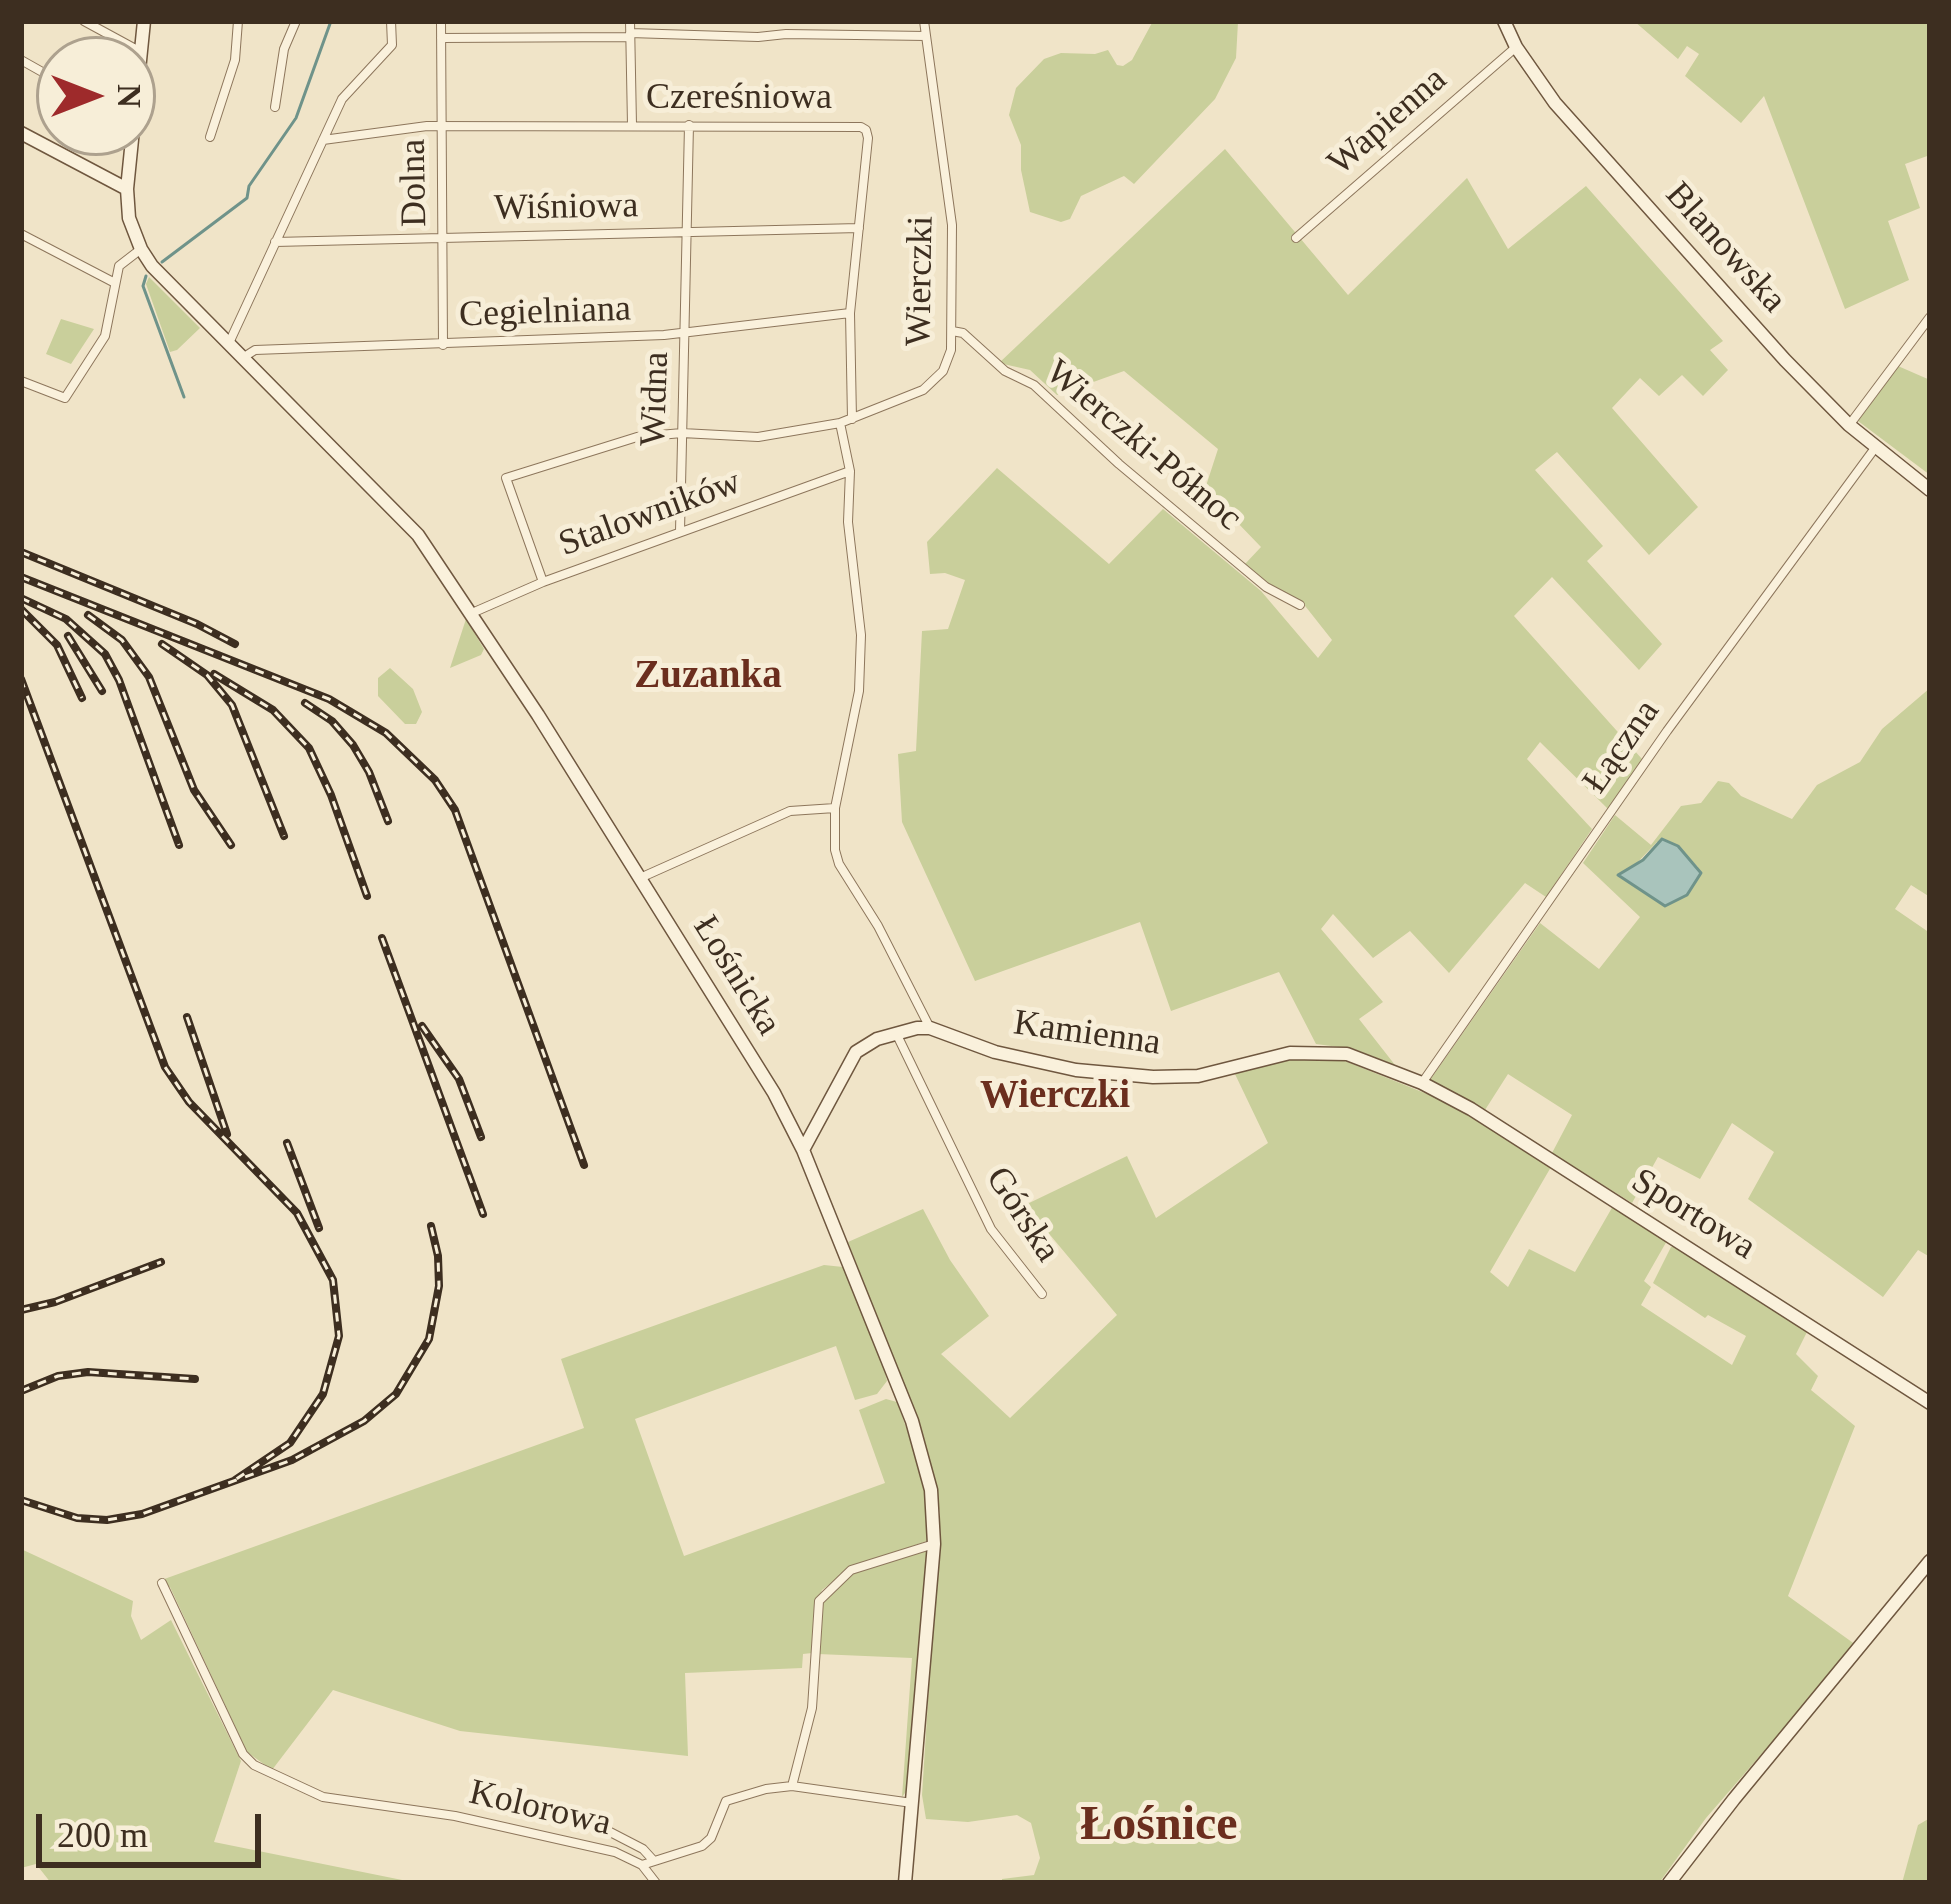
<!DOCTYPE html>
<html>
<head>
<meta charset="utf-8">
<style>
	body { margin:0 }
	#map { position:relative; width:1951px; height:1904px; overflow:hidden; background:#f0e4c8; font-family:Georgia,serif }
	canvas { display:block }
	.frame { position:absolute; inset:0; border:24px solid #3d2e20; pointer-events:none }
	.north { position:absolute; left:36px; top:36px; width:120px; height:120px; box-sizing:border-box; background:#f7eed8; border:3px solid #ada18e; border-radius:50%; rotate:90deg; font-size:33px; font-weight:700; line-height:48px; text-align:center; color:#3d2e20 }
	.north::after { content:''; display:block; margin:auto; width:42px; height:54px; background:#9e2a2b; clip-path:polygon(50% 0,100% 100%,50% 72%,0 100%) }
	.scale { position:absolute; left:36px; top:1814px; width:225px; height:54px; box-sizing:border-box; border:6px solid #3d2e20; border-top:0; padding-left:15px; font-size:36px; line-height:42px; white-space:nowrap; color:#3d2e20; -webkit-text-stroke:9px #f7eed8; paint-order:stroke }
</style>
</head>
<body>
<div id="map">
<canvas width="1951" height="1904"></canvas>
<div class="frame"></div>
<div class="north">N</div>
<div class="scale">200 m</div>
</div>
<script>
const ctx = document.querySelector('canvas').getContext('2d');
ctx.lineJoin = 'round';
function paint(path, color) { ctx.fillStyle = color; ctx.fill(path, 'evenodd'); }
const poly = rows => new Path2D(rows.map(r => 'M' + r).join(''));
function trace(path, color, width, dash) { ctx.strokeStyle = color; ctx.lineWidth = width; ctx.lineCap = dash ? 'butt' : 'round'; ctx.setLineDash(dash || []); ctx.stroke(path); }
function drawText(font, color, halo, rows, align = 'center') {
  ctx.font = font + ' Georgia,serif'; ctx.lineWidth = 10; ctx.setLineDash([]); ctx.textBaseline = 'middle'; ctx.strokeStyle = halo; ctx.fillStyle = color; for (const [text, x, y, turn = 0] of rows) {
    ctx.save(); ctx.translate(x, y); ctx.rotate((+turn || 0) * Math.PI / 180); ctx.textAlign = isNaN(turn) ? turn : align; if (halo) ctx.strokeText(text, 0, 0); ctx.fillText(text, 0, 0); ctx.restore();
  }
}
paint(poly([
	[1153,21,1238,22,1236,58,1215,99,1134,184,1124,176,1081,196,1070,219,1061,222,1030,212,1021,170,1021,145,1009,115,1016,88,1044,59,1061,53,1095,54,1108,50,1117,65,1123,66,1132,60],
	[1634,21,1930,21,1930,155,1905,164,1920,208,1888,221,1909,280,1845,309,1764,96,1741,123,1685,76,1699,54,1687,46,1678,59],
	[1225,149,1348,295,1467,178,1508,249,1586,186,1723,341,1710,350,1728,370,1703,396,1682,375,1659,396,1640,378,1612,408,1698,507,1649,555,1557,452,1535,470,1603,546,1587,561,1662,644,1639,670,1552,577,1514,616,1642,759,1608,809,1540,742,1527,759,1592,829,1546,897,1525,883,1449,973,1410,931,1373,958,1333,914,1321,929,1383,1002,1359,1019,1395,1065,1354,1049,1316,1044,1279,972,1171,1011,1140,922,975,981,902,822,898,754,916,751,922,631,948,629,965,580,945,573,930,574,927,542,997,468,1109,564,1163,509,1261,591,1318,658,1332,640,1302,602,1269,584,1245,564,1261,547,1205,489,1218,449,1124,371,1057,395,1030,370,999,363],
	[149,277,200,328,177,350,170,352,146,284],
	[61,319,94,329,71,364,46,354],
	[1898,366,1930,380,1930,475,1858,421],
	[466,619,484,649,481,655,450,668],
	[390,668,413,689,422,712,416,724,405,724,378,696,378,678],
	[1930,688,1930,897,1911,885,1895,909,1930,933,1930,1257,1918,1250,1883,1297,1748,1199,1774,1152,1732,1123,1700,1179,1658,1157,1632,1203,1552,1153,1572,1115,1508,1074,1485,1110,1433,1085,1430,1080,1540,923,1599,969,1640,917,1583,863,1615,815,1651,845,1681,806,1701,803,1718,781,1729,783,1741,796,1792,819,1817,785,1860,762,1882,729],
	[1657,842,1678,846,1698,867,1632,868],
	[1310,1056,1340,1059,1447,1102,1551,1167,1490,1272,1508,1287,1529,1249,1575,1272,1613,1206,1668,1239,1644,1281,1651,1287,1641,1305,1732,1365,1746,1336,1708,1315,1705,1318,1653,1283,1671,1247,1677,1246,1809,1328,1796,1354,1818,1376,1811,1390,1855,1426,1788,1596,1856,1645,1706,1818,1659,1883,1002,1883,1002,1879,1034,1875,1040,1858,1031,1823,1017,1815,968,1822,926,1819,922,1795,940,1513,923,1435,848,1242,923,1209,950,1260,989,1316,941,1354,1010,1418,1117,1315,1025,1205,1127,1156,1156,1218,1268,1143,1234,1072],
	[824,1265,843,1267,884,1369,887,1381,877,1394,855,1400,836,1346,635,1419,684,1556,885,1483,859,1410,886,1399,897,1402,922,1472,927,1494,927,1541,852,1567,822,1590,815,1610,812,1653,803,1654,802,1668,685,1673,688,1756,460,1731,333,1690,272,1770,247,1752,170,1587,156,1582,584,1428,561,1359],
	[21,1549,133,1601,131,1616,141,1640,171,1620,241,1761,214,1842,417,1883,51,1883,36,1864,21,1868],
	[928,1549,908,1789,902,1797,912,1658,818,1654,820,1609,823,1599,855,1571],
	[1930,1818,1930,1883,1902,1883,1918,1825]
]), '#c9cf9b');
const water = poly([
	[1662,839,1678,846,1701,873,1687,895,1665,906,1618,875,1643,860,1662,839]
]);
paint(water, '#a9c4bc');
trace(water, '#6f938a', 3);
trace(poly([
	[162,262,247,198,249,186,296,118,331,21],
	[146,276,143,286,184,397]
]), '#6f938a', 3);
const street = poly([
	[84,21,141,52],
	[441,21,443,345],
	[630,21,632,125],
	[630,33,758,37,786,34,926,36],
	[441,38,630,37],
	[21,60,60,82],
	[275,107,284,49,296,21],
	[210,137,235,60,238,21],
	[323,140,427,126,861,127,866,130,868,138,850,313,852,419],
	[21,234,115,283],
	[1296,238,1515,48],
	[275,242,859,228],
	[952,331,963,333,1005,371,1034,385,1119,464,1266,587,1300,605],
	[229,343,342,99,392,45,391,21],
	[244,357,255,350,664,335,850,313],
	[21,381,65,398,105,336,119,266,141,249],
	[840,423,850,471,848,522,861,635,859,691,835,808,835,850,839,864,878,926,929,1026],
	[1850,424,1930,317],
	[680,531,689,125],
	[543,582,506,478,637,437,682,433,758,437,840,423,923,390,943,371,951,350,952,225,924,21],
	[472,613,543,582,850,471],
	[640,878,790,811,835,808],
	[897,1035,991,1229,1042,1294],
	[1422,1083,1667,731,1875,448],
	[162,1583,243,1754,254,1765,323,1797,455,1816,615,1852,642,1865,656,1883],
	[792,1786,812,1708,819,1601,851,1570,934,1544],
	[587,1820,643,1849,653,1860],
	[642,1865,702,1846,711,1838,726,1801,766,1789,792,1786,912,1803]
]);
const secondary = poly([
	[144,21,127,189,129,218,141,249,152,266,418,535,538,715,774,1093,803,1150,912,1421,931,1490,934,1544,905,1883],
	[1504,21,1516,47,1555,103,1785,360,1849,425,1930,490],
	[21,133,127,189],
	[803,1150,856,1052,877,1039,917,1028,930,1028,995,1052,1076,1070,1153,1077,1198,1076,1290,1053,1347,1054,1422,1083,1471,1109,1930,1403],
	[1669,1883,1734,1799,1930,1561]
]);
trace(street, '#8d765c', 10);
trace(secondary, '#6f573f', 15);
trace(street, '#faf1dc', 8);
trace(secondary, '#faf1dc', 12);
const rail = poly([
	[21,552,197,624,235,644],
	[21,577,329,699,386,733,435,780,455,810,584,1165],
	[21,598,66,619,105,654,119,680,179,845],
	[21,609,57,645,82,698],
	[88,615,122,640,149,677,194,790,231,845],
	[68,636,102,691],
	[162,644,207,675,232,705,284,836],
	[214,674,273,710,309,748,331,795,367,896],
	[21,679,165,1067,189,1102,297,1213,333,1280,339,1336,323,1394,290,1443,235,1480],
	[305,703,332,721,353,745,369,772,388,821],
	[382,938,483,1214],
	[187,1017,227,1134],
	[422,1026,459,1079,481,1137],
	[287,1143,319,1228],
	[21,1310,55,1302,161,1262],
	[21,1391,58,1376,88,1372,195,1379],
	[21,1500,77,1518,107,1520,142,1514,292,1460,364,1421,396,1394,429,1339,439,1286,438,1256,431,1226]
]);
trace(rail, '#3d2e20', 8);
trace(rail, '#f7eed8', 3, [9]);
drawText('36px', '#3d2e20', '#f7eed8', [
	["Czereśniowa",739,99],
	["Wapienna",1388,122,-41],
	["Dolna",415,183,-91],
	["Wiśniowa",566,208,-1],
	["Blanowska",1725,248,48],
	["Wierczki",921,281,-89],
	["Cegielniana",545,313,-2],
	["Widna",656,399,-88],
	["Wierczki-Północ",1143,446,40],
	["Stalowników",650,514,-20],
	["Łączna",1622,747,-55],
	["Łośnicka",736,976,58],
	["Kamienna",1087,1034,8],
	["Górska",1022,1215,57],
	["Sportowa",1693,1215,32],
	["Kolorowa",540,1809,13]
]);
drawText('bold 39px', '#6b2e1e', '#f7eed8', [
	["Zuzanka",708,677],
	["Wierczki",1055,1097]
]);
drawText('bold 48px', '#6b2e1e', '#f7eed8', [
	["Łośnice",1159,1827]
]);
</script>
</body>
</html>
